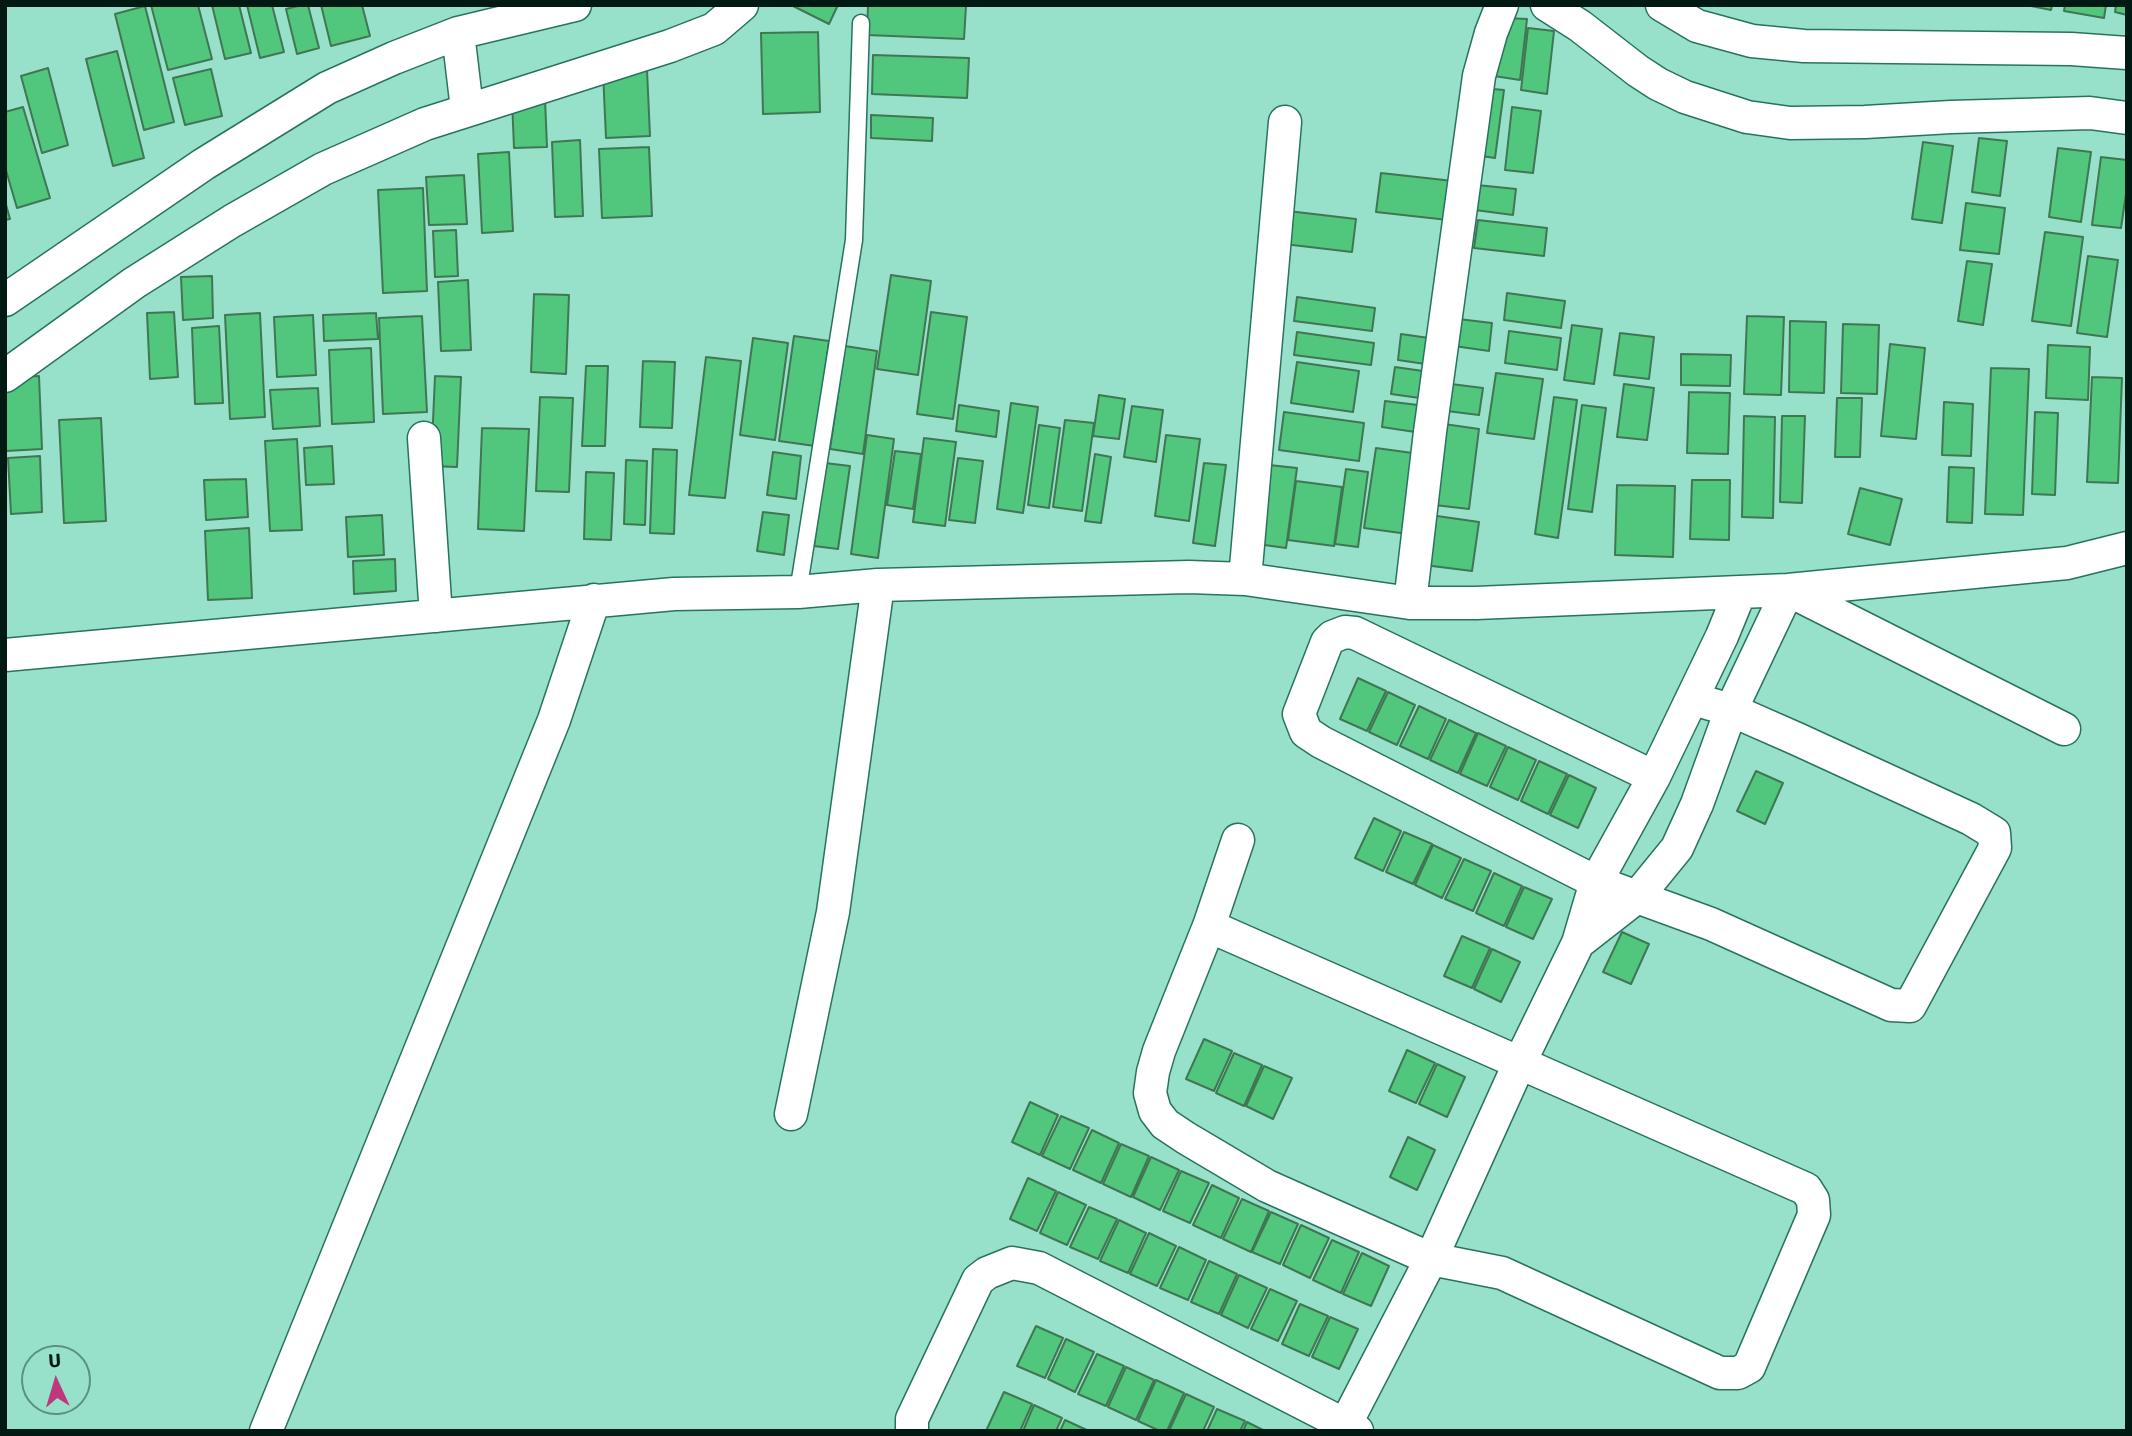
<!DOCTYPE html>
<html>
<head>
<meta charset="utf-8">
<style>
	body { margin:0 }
	#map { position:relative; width:2132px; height:1436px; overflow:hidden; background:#97e1cb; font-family:Signika,sans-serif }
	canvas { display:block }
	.frame { position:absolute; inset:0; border:7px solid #001a13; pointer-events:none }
	.north { position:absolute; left:21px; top:1345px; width:70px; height:70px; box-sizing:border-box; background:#97e1cb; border:2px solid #5b9181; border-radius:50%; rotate:356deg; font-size:19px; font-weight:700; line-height:28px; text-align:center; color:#001a13 }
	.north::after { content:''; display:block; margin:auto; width:24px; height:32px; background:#bd387c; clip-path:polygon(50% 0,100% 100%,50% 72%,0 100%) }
</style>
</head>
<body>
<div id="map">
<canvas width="2132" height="1436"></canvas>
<div class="frame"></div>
<div class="north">U</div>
</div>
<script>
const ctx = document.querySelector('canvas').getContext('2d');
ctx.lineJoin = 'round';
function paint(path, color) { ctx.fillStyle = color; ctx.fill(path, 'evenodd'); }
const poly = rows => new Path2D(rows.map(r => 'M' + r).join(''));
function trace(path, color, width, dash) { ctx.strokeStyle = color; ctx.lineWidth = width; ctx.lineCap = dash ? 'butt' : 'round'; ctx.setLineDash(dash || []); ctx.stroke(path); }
const building = poly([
	[151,5,198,5,212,59,168,70,151,5],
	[212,5,239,5,251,53,225,59,212,5],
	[247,5,272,5,284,52,260,58,247,5],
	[302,5,308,5,319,48,297,54,286,9,302,5],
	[321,5,362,5,370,36,331,46,321,5],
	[791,5,838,5,829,24,791,5],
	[868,5,966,6,964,39,867,35,868,5],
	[2026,5,2052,5,2051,10,2026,5],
	[2065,5,2106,5,2104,18,2064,11,2065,5],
	[2116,5,2127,5,2127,15,2115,12,2116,5],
	[145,6,174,122,144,130,115,14,145,6],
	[1507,18,1527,19,1520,80,1494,76,1507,18],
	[1528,28,1554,31,1547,94,1521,90,1528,28],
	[818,32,820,112,763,114,761,33,818,32],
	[117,51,144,158,113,166,86,59,117,51],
	[873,55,969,58,967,98,872,94,873,55],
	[48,68,68,145,42,153,21,76,48,68],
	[211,69,222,116,185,125,173,78,211,69],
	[647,70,650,136,606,138,603,72,647,70],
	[1482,88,1504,90,1495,158,1474,155,1482,88],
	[545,99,547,147,514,148,512,100,545,99],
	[23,107,50,198,17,208,5,167,5,112,23,107],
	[1512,107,1541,111,1533,173,1505,170,1512,107],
	[871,115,933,118,932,141,871,138,871,115],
	[1979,138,2007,141,2000,196,1972,192,1979,138],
	[580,140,583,216,555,217,552,142,580,140],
	[1923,142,1953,146,1942,223,1912,219,1923,142],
	[649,147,652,216,602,218,599,149,649,147],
	[2058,148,2091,152,2081,222,2049,217,2058,148],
	[509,152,513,231,482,233,478,154,509,152],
	[2101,157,2127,160,2127,187,2121,228,2092,225,2101,157],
	[1381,173,1453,181,1448,220,1376,212,1381,173],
	[464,175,467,224,429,225,426,177,464,175],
	[1477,185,1516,189,1513,215,1475,210,1477,185],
	[423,188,427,291,383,293,378,190,423,188],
	[5,201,10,219,5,220,5,201],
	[1966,203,2005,208,1999,254,1960,250,1966,203],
	[1288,211,1356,219,1352,252,1284,244,1288,211],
	[1478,220,1547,228,1544,256,1474,248,1478,220],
	[456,230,458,276,435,277,433,231,456,230],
	[2045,232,2083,237,2071,326,2032,321,2045,232],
	[2088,256,2118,260,2107,337,2077,333,2088,256],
	[1967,261,1992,264,1983,325,1958,321,1967,261],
	[891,275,931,281,918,375,877,369,891,275],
	[212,276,213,318,183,320,181,277,212,276],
	[468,280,471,350,441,351,438,282,468,280],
	[1507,293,1565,301,1561,328,1504,320,1507,293],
	[534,294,569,295,566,374,531,372,534,294],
	[1297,297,1375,308,1372,331,1294,321,1297,297],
	[174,312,178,377,150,379,147,313,174,312],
	[931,312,967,317,953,419,917,414,931,312],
	[260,313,265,417,230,419,225,315,260,313],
	[376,313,378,339,324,341,323,315,376,313],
	[313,315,316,375,277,377,274,317,313,315],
	[422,316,427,412,383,414,379,318,422,316],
	[1747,316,1784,317,1781,395,1744,394,1747,316],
	[1450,318,1492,323,1489,351,1447,345,1450,318],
	[1790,321,1826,322,1824,393,1789,392,1790,321],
	[1843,324,1879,325,1877,394,1841,393,1843,324],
	[1572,325,1602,329,1594,384,1564,380,1572,325],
	[219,326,223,403,195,404,192,328,219,326],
	[1509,331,1561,338,1557,370,1505,363,1509,331],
	[1297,332,1374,343,1371,365,1294,355,1297,332],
	[1620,333,1654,337,1649,379,1614,375,1620,333],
	[1401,334,1436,339,1432,365,1398,360,1401,334],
	[794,336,829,341,815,446,779,441,794,336],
	[753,338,788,343,775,440,740,435,753,338],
	[1890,344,1925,348,1916,439,1881,436,1890,344],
	[2048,345,2090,347,2088,400,2046,398,2048,345],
	[845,346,877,351,863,454,830,449,845,346],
	[371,348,374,422,332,424,329,350,371,348],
	[1681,354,1731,355,1730,386,1681,385,1681,354],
	[706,357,741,361,725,498,689,495,706,357],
	[643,361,675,362,672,428,640,427,643,361],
	[1297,362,1359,371,1353,412,1291,403,1297,362],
	[586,366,608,366,605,446,582,446,586,366],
	[1395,367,1430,372,1427,399,1391,394,1395,367],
	[1991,368,2029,369,2023,515,1985,514,1991,368],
	[1496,373,1543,379,1534,439,1487,433,1496,373],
	[39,376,42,449,6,451,5,378,39,376],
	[435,376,461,377,457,467,431,466,435,376],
	[2092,377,2122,378,2118,483,2087,482,2092,377],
	[1451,384,1483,388,1479,415,1447,411,1451,384],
	[1624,384,1654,388,1647,440,1617,437,1624,384],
	[318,388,320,426,273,429,270,390,318,388],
	[1689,392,1730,393,1728,454,1687,453,1689,392],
	[1099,395,1125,399,1119,439,1093,436,1099,395],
	[540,397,573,398,569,492,536,491,540,397],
	[1554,397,1577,400,1558,538,1535,534,1554,397],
	[1837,398,1862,398,1860,457,1835,457,1837,398],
	[1385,401,1418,405,1415,432,1382,427,1385,401],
	[1944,402,1973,404,1971,456,1942,455,1944,402],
	[1011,403,1038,407,1023,513,997,509,1011,403],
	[959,405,999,411,996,437,956,431,959,405],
	[1582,405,1606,408,1592,512,1568,509,1582,405],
	[1132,406,1163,410,1156,462,1124,457,1132,406],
	[1284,412,1364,423,1359,461,1279,450,1284,412],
	[2035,412,2058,413,2055,495,2032,494,2035,412],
	[1744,416,1775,417,1773,518,1742,517,1744,416],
	[1782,416,1805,416,1802,503,1780,502,1782,416],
	[101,418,106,521,64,523,59,420,101,418],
	[1065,420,1094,423,1082,511,1053,507,1065,420],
	[1437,423,1479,429,1469,509,1426,504,1437,423],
	[1039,425,1060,428,1049,508,1028,505,1039,425],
	[482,428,529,429,524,531,478,529,482,428],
	[867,435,894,439,878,558,851,554,867,435],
	[1166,435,1200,439,1189,521,1155,516,1166,435],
	[924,438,956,442,945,526,913,522,924,438],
	[297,439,302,530,270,531,265,441,297,439],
	[332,446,334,484,306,485,304,448,332,446],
	[1376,448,1420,454,1408,534,1364,528,1376,448],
	[653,449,677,450,674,534,650,533,653,449],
	[895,451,921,454,913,509,887,505,895,451],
	[773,452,801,456,796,499,767,495,773,452],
	[1095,454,1111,457,1101,523,1085,521,1095,454],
	[40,456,42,512,11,514,8,458,40,456],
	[958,458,983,461,975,523,949,520,958,458],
	[626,460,647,461,645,525,624,524,626,460],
	[825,463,850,466,838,549,814,546,825,463],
	[1204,463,1226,465,1215,546,1193,543,1204,463],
	[1260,464,1297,468,1286,548,1250,543,1260,464],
	[1949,467,1974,468,1972,523,1947,522,1949,467],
	[1346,469,1368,472,1358,547,1335,544,1346,469],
	[586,472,614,473,611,540,584,539,586,472],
	[246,479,248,517,206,520,204,480,246,479],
	[1692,480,1730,480,1729,540,1690,539,1692,480],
	[1296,481,1342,487,1334,546,1288,540,1296,481],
	[1617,485,1675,486,1673,557,1615,555,1617,485],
	[1860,488,1902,499,1890,545,1848,534,1860,488],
	[763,512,789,515,784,555,757,551,763,512],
	[382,515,384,555,348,557,346,517,382,515],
	[1430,515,1479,522,1472,571,1424,565,1430,515],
	[249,528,252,598,208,600,205,531,249,528],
	[395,559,396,591,354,594,353,561,395,559],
	[1358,678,1386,691,1367,731,1340,719,1358,678],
	[1388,692,1415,705,1397,745,1369,732,1388,692],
	[1419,706,1446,719,1428,759,1400,746,1419,706],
	[1449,720,1476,733,1458,773,1430,760,1449,720],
	[1478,733,1506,746,1487,786,1460,774,1478,733],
	[1508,747,1536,760,1518,800,1490,787,1508,747],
	[1539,761,1567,774,1548,814,1521,801,1539,761],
	[1756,771,1783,783,1765,824,1737,811,1756,771],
	[1569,775,1596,788,1578,828,1550,815,1569,775],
	[1374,818,1401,831,1383,871,1355,858,1374,818],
	[1404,832,1432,844,1413,884,1386,872,1404,832],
	[1433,845,1461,858,1442,898,1415,885,1433,845],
	[1464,859,1491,871,1473,911,1445,899,1464,859],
	[1494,873,1522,886,1504,926,1476,913,1494,873],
	[1524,887,1552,899,1533,939,1506,927,1524,887],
	[1622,932,1649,944,1631,984,1603,972,1622,932],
	[1462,936,1490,948,1472,988,1444,976,1462,936],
	[1492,949,1520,962,1501,1002,1474,989,1492,949],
	[1204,1039,1232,1051,1214,1091,1186,1079,1204,1039],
	[1407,1050,1435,1063,1416,1103,1389,1091,1407,1050],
	[1234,1053,1262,1065,1244,1106,1216,1093,1234,1053],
	[1437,1064,1465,1077,1447,1117,1419,1104,1437,1064],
	[1264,1066,1292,1078,1273,1119,1246,1106,1264,1066],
	[1030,1102,1058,1115,1040,1155,1012,1142,1030,1102],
	[1061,1116,1089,1128,1070,1169,1042,1156,1061,1116],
	[1092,1130,1119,1143,1101,1183,1073,1170,1092,1130],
	[1408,1137,1435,1150,1417,1190,1390,1177,1408,1137],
	[1121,1144,1149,1156,1131,1197,1103,1184,1121,1144],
	[1151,1157,1179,1170,1160,1210,1133,1197,1151,1157],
	[1181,1171,1209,1183,1190,1223,1163,1211,1181,1171],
	[1028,1178,1056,1191,1037,1231,1010,1219,1028,1178],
	[1212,1185,1239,1198,1221,1238,1193,1225,1212,1185],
	[1058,1192,1086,1205,1067,1245,1040,1233,1058,1192],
	[1242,1199,1269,1211,1251,1252,1223,1239,1242,1199],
	[1089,1207,1117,1219,1098,1259,1070,1247,1089,1207],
	[1271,1212,1298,1224,1280,1264,1252,1252,1271,1212],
	[1119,1220,1146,1233,1128,1273,1100,1261,1119,1220],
	[1301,1225,1329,1238,1310,1278,1283,1265,1301,1225],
	[1149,1233,1176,1246,1157,1286,1130,1274,1149,1233],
	[1332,1240,1359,1252,1341,1293,1313,1280,1332,1240],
	[1179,1247,1206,1260,1188,1300,1160,1288,1179,1247],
	[1362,1253,1389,1266,1371,1306,1343,1294,1362,1253],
	[1209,1261,1237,1274,1219,1314,1191,1302,1209,1261],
	[1239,1275,1267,1288,1248,1328,1221,1315,1239,1275],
	[1270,1289,1297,1301,1278,1341,1251,1329,1270,1289],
	[1300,1304,1328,1316,1309,1356,1282,1344,1300,1304],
	[1330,1317,1358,1329,1339,1369,1312,1357,1330,1317],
	[1036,1326,1063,1338,1045,1378,1017,1366,1036,1326],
	[1066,1339,1094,1352,1075,1392,1048,1379,1066,1339],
	[1097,1354,1124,1366,1106,1406,1078,1394,1097,1354],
	[1126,1367,1154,1380,1136,1420,1108,1407,1126,1367],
	[1156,1380,1184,1393,1167,1431,1160,1431,1138,1421,1156,1380],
	[1004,1392,1032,1404,1020,1431,986,1431,1004,1392],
	[1186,1394,1214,1407,1203,1431,1169,1431,1186,1394],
	[1034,1405,1062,1418,1056,1431,1023,1431,1034,1405],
	[1217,1409,1245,1421,1240,1431,1207,1431,1217,1409],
	[1065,1420,1089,1431,1060,1431,1065,1420],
	[1247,1422,1265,1431,1243,1431,1247,1422]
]);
paint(building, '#51c77e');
trace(building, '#417653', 2);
const service = poly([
	[798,592,854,240,861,23]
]);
const minor = poly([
	[1547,5,1580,26,1638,71,1658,84,1685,97,1747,117,1790,123,1865,122,1951,117,2090,113,2127,118],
	[1662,5,1697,26,1752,41,1804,46,2071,49,2127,53],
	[458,33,467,109],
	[5,300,204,164,327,88,394,58,458,33,575,5],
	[5,376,134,283,232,221,323,169,425,124,670,46,714,29,742,5],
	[424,438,436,616],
	[1245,579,1285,122],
	[1410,603,1430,432,1479,76,1491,33,1502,5],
	[5,655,674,594,798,592,878,585,1189,577,1245,579,1410,603,1476,603,1788,590,2067,563,2127,548],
	[1654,777,1355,633,1345,632,1332,637,1327,642,1299,714,1306,732,1321,742,1596,882,1711,924,1891,1005,1910,1006,1995,848,1994,833,1971,819,1797,739,1731,710,1693,699],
	[1209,926,1806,1189,1813,1200,1814,1215,1749,1367,1738,1373,1720,1373,1502,1273,1431,1259,1267,1186,1186,1138,1165,1124,1155,1111,1150,1093,1153,1072,1159,1051,1209,926,1238,840],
	[1578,943,1637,897,1677,848,1697,804,1731,710,1788,590,2064,729],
	[791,1114,833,912,878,585],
	[266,1431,554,720,594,600],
	[912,1431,912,1419,978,1280,987,1273,1012,1263,1039,1268,1357,1431],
	[1342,1431,1431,1259,1519,1064,1578,943,1596,882,1654,777,1722,636,1740,592]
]);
trace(service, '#287360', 19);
trace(minor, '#287360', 35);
trace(service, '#fff', 16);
trace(minor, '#fff', 32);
</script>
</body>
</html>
